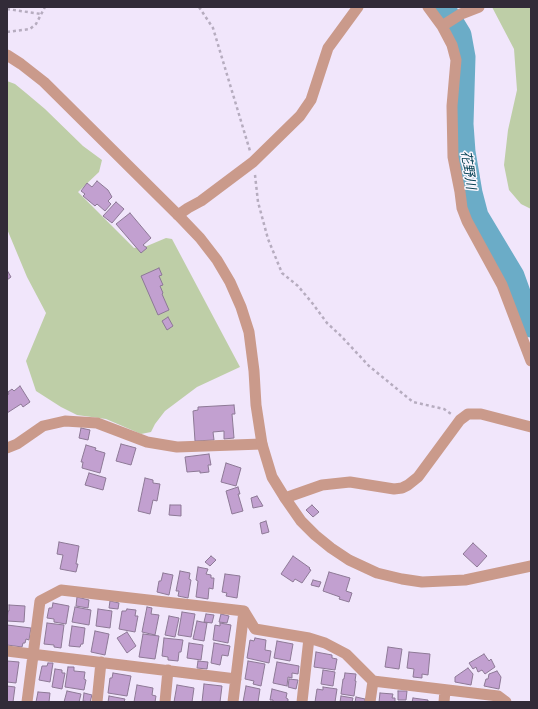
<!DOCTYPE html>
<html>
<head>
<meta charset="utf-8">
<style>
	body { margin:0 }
	#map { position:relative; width:538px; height:709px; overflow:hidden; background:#f1e6fb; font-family:"PT Sans",sans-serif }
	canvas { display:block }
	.frame { position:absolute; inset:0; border:8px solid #322b38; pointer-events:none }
</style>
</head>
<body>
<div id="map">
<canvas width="538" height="709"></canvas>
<div class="frame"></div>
</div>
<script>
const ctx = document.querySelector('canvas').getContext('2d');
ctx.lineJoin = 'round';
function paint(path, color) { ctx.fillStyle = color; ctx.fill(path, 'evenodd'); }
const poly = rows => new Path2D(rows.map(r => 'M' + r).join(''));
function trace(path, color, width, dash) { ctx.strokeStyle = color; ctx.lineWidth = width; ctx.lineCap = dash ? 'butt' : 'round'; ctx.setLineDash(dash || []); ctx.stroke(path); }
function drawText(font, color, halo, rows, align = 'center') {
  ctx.font = font + ' "PT Sans","Noto Sans JP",sans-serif'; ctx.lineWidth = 3; ctx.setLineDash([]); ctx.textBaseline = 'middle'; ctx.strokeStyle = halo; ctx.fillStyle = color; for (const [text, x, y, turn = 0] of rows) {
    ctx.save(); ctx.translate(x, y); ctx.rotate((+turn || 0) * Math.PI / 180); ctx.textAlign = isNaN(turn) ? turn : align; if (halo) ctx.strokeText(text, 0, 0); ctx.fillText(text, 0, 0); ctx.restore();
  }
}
paint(poly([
	[492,7,531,7,531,209,521,204,509,190,504,165,508,130,517,90,514,49],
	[7,81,15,84,26,93,45,109,83,146,102,160,99,172,78,192,134,248,147,246,166,238,172,239,240,367,197,387,165,411,155,424,151,432,141,434,106,419,77,415,61,407,36,391,26,361,46,313,27,277,7,229]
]), '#becea7');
trace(poly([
	[443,7,460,35,464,57,462,124,464,152,471,193,477,216,513,276,531,326]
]), '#6bacc7', 23);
const building = poly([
	[97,181,108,190,112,197,108,201,111,204,105,211,97,204,95,206,83,196,85,194,81,191,87,183,92,187,97,181],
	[116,202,124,209,112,223,103,216,116,202],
	[130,213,151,238,143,245,147,248,141,253,116,224,130,213],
	[159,268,162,275,159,276,163,285,160,286,163,293,162,294,169,310,158,315,141,276,159,268],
	[7,270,11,277,7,280,7,270],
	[168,317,173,326,167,330,162,321,168,317],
	[20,386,30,402,23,407,21,404,7,413,7,395,9,394,8,392,12,389,14,391,20,386],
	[234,405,235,414,232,414,234,438,224,439,224,431,213,432,214,440,195,441,193,411,198,410,198,407,234,405],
	[81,428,90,430,88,440,79,438,81,428],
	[121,444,136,448,131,465,116,461,121,444],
	[86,445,96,448,95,450,105,453,100,473,82,468,83,462,81,462,86,445],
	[209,454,211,465,208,465,209,472,200,473,200,471,187,472,185,457,209,454],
	[226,463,241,468,236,486,221,482,226,463],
	[89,473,106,478,103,490,85,485,89,473],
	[145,478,153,480,153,483,160,484,157,501,153,500,150,514,138,511,145,478],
	[238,487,240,494,238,494,243,511,232,514,226,491,238,487],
	[257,496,263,506,253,508,251,498,257,496],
	[170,505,181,505,181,516,169,515,170,505],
	[312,505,319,512,313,517,306,510,312,505],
	[266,521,269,532,262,534,260,523,266,521],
	[59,542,79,546,76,564,78,564,76,572,60,569,63,555,57,554,59,542],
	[473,543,487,556,477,567,463,554,473,543],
	[211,556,216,560,210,566,205,562,211,556],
	[293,556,310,568,309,569,311,570,302,583,295,579,293,582,281,574,293,556],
	[198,567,208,569,206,574,211,575,211,578,214,578,213,589,209,588,208,599,196,597,198,581,196,580,198,567],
	[180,571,190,573,189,579,191,580,188,598,178,596,179,591,176,591,180,571],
	[329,572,350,578,346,591,352,593,349,602,339,599,340,597,323,591,329,572],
	[163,573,173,575,169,595,157,592,159,581,161,581,163,573],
	[225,574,240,576,237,598,226,596,227,593,222,592,225,574],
	[313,580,321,582,319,587,311,585,313,580],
	[77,597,89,600,88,608,76,606,77,597],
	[110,601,119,603,118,609,109,608,110,601],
	[53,603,69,606,66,624,54,622,54,619,47,618,49,608,52,608,53,603],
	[9,605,25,606,24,622,7,621,8,611,9,611,9,605],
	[75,607,91,610,89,625,72,622,75,607],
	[147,607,152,608,151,614,159,615,155,635,142,632,147,607],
	[98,609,112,611,110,628,96,626,98,609],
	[127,609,136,610,135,616,138,616,135,632,119,629,122,611,126,611,127,609],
	[182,612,195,614,191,637,178,635,182,612],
	[206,614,214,615,212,623,204,622,206,614],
	[221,614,229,616,227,623,219,622,221,614],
	[169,616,179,618,175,637,165,635,169,616],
	[197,621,207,623,204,641,193,639,197,621],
	[47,623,64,625,61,648,54,647,54,645,44,644,47,623],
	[220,623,231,625,228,643,213,640,215,625,220,626,220,623],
	[7,625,31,628,29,640,26,639,25,643,23,643,22,647,7,645,7,625],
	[72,626,85,628,83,644,81,644,80,647,69,646,72,626],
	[95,631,109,634,105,655,91,652,95,631],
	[127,632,136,646,127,653,117,638,127,632],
	[143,634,159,636,155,659,139,657,143,634],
	[164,638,183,640,181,652,179,652,178,661,168,660,168,657,162,656,164,638],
	[255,638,266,640,265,650,271,651,269,663,247,658,250,640,254,641,255,638],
	[277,641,293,644,290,661,274,658,277,641],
	[189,643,203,645,201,660,187,658,189,643],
	[214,643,230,646,228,656,222,655,220,665,211,663,214,643],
	[388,647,402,649,399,669,385,667,388,647],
	[316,652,332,655,332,658,337,659,335,670,314,667,316,652],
	[409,652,430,654,428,675,422,674,422,678,413,677,414,669,407,668,409,652],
	[484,654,489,661,491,659,495,667,485,674,482,670,478,672,476,667,473,669,469,663,484,654],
	[7,661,19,662,16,683,7,682,7,661],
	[198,661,208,662,207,669,197,668,198,661],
	[248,661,265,664,261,686,253,684,254,681,245,679,248,661],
	[277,662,299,666,298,674,292,673,292,678,288,677,287,686,273,683,277,662],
	[48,663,53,663,50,682,39,680,42,666,47,666,48,663],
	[68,667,74,667,74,671,85,672,84,679,86,680,84,690,65,687,68,667],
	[468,668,473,674,471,685,455,682,455,677,468,668],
	[55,669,62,670,62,673,65,673,62,689,52,687,55,669],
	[323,670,335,672,333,686,321,684,323,670],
	[497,671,501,677,499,689,484,686,486,679,488,679,489,674,497,671],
	[113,673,131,676,127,696,108,693,110,678,112,678,113,673],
	[345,673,356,674,355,681,356,681,354,696,341,694,343,679,344,679,345,673],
	[289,679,298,680,296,689,288,687,289,679],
	[204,684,222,686,220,702,202,702,204,684],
	[137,685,153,688,152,695,156,696,155,702,134,702,137,685],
	[177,685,194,688,192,702,174,702,177,685],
	[7,686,15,687,13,702,7,702,7,686],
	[246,686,260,689,258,702,243,702,246,686],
	[323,687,337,689,335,702,315,702,317,689,323,690,323,687],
	[272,689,287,693,286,698,288,699,288,702,273,702,273,700,270,700,272,689],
	[67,691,81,694,79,702,64,702,67,691],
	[398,691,407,691,406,700,398,700,398,691],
	[38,692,50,693,49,702,36,702,38,692],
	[84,693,92,695,90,702,83,701,84,693],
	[380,693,393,694,392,698,395,698,395,702,379,702,380,693],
	[109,696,125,699,124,702,108,702,109,696],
	[341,696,353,698,352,702,340,702,341,696],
	[356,697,365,699,365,702,355,702,356,697],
	[413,698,428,700,428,702,412,702,413,698]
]);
paint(building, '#c2a0d0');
trace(building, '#8d7996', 1);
trace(poly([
	[199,7,213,28,250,151],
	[7,9,41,14],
	[7,32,30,29,36,24,45,7],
	[255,175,258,202,268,239,282,273,298,286,313,304,327,323,341,336,369,366,413,402,444,409,451,414]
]), '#b6acbf', 2.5, [3, 3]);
trace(poly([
	[428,7,442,26,452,45,456,60,452,106,453,157,460,192,462,208,467,221,502,285,531,361],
	[442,26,461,14,479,7],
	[178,215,188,208,201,201,253,162,300,116,311,100,328,48,358,7],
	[7,448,17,444,43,426,65,421,97,423,147,442,177,447,262,444],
	[285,498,322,485,350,482,394,489,402,488,408,485,418,477,460,420,468,414,481,414,531,427],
	[244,611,255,629,309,638,325,643,346,654,373,681,498,696,506,702],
	[7,651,236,679],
	[27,702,40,601,61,590,244,611],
	[97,702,101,662],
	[165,702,168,670],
	[233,702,244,611],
	[302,702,309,638],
	[370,702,373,681],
	[444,702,445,690]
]), '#ca9a8b', 11);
trace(poly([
	[7,55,21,64,44,82,178,215,200,238,217,260,230,282,241,307,249,332,254,371,256,405,262,444,272,477,285,498,301,521,315,535,331,548,349,560,377,573,402,579,422,582,465,580,531,566]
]), '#ca9a8b', 11);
drawText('italic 13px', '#044053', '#fbf7fe', [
	["花野川",468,170,82]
]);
</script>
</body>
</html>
